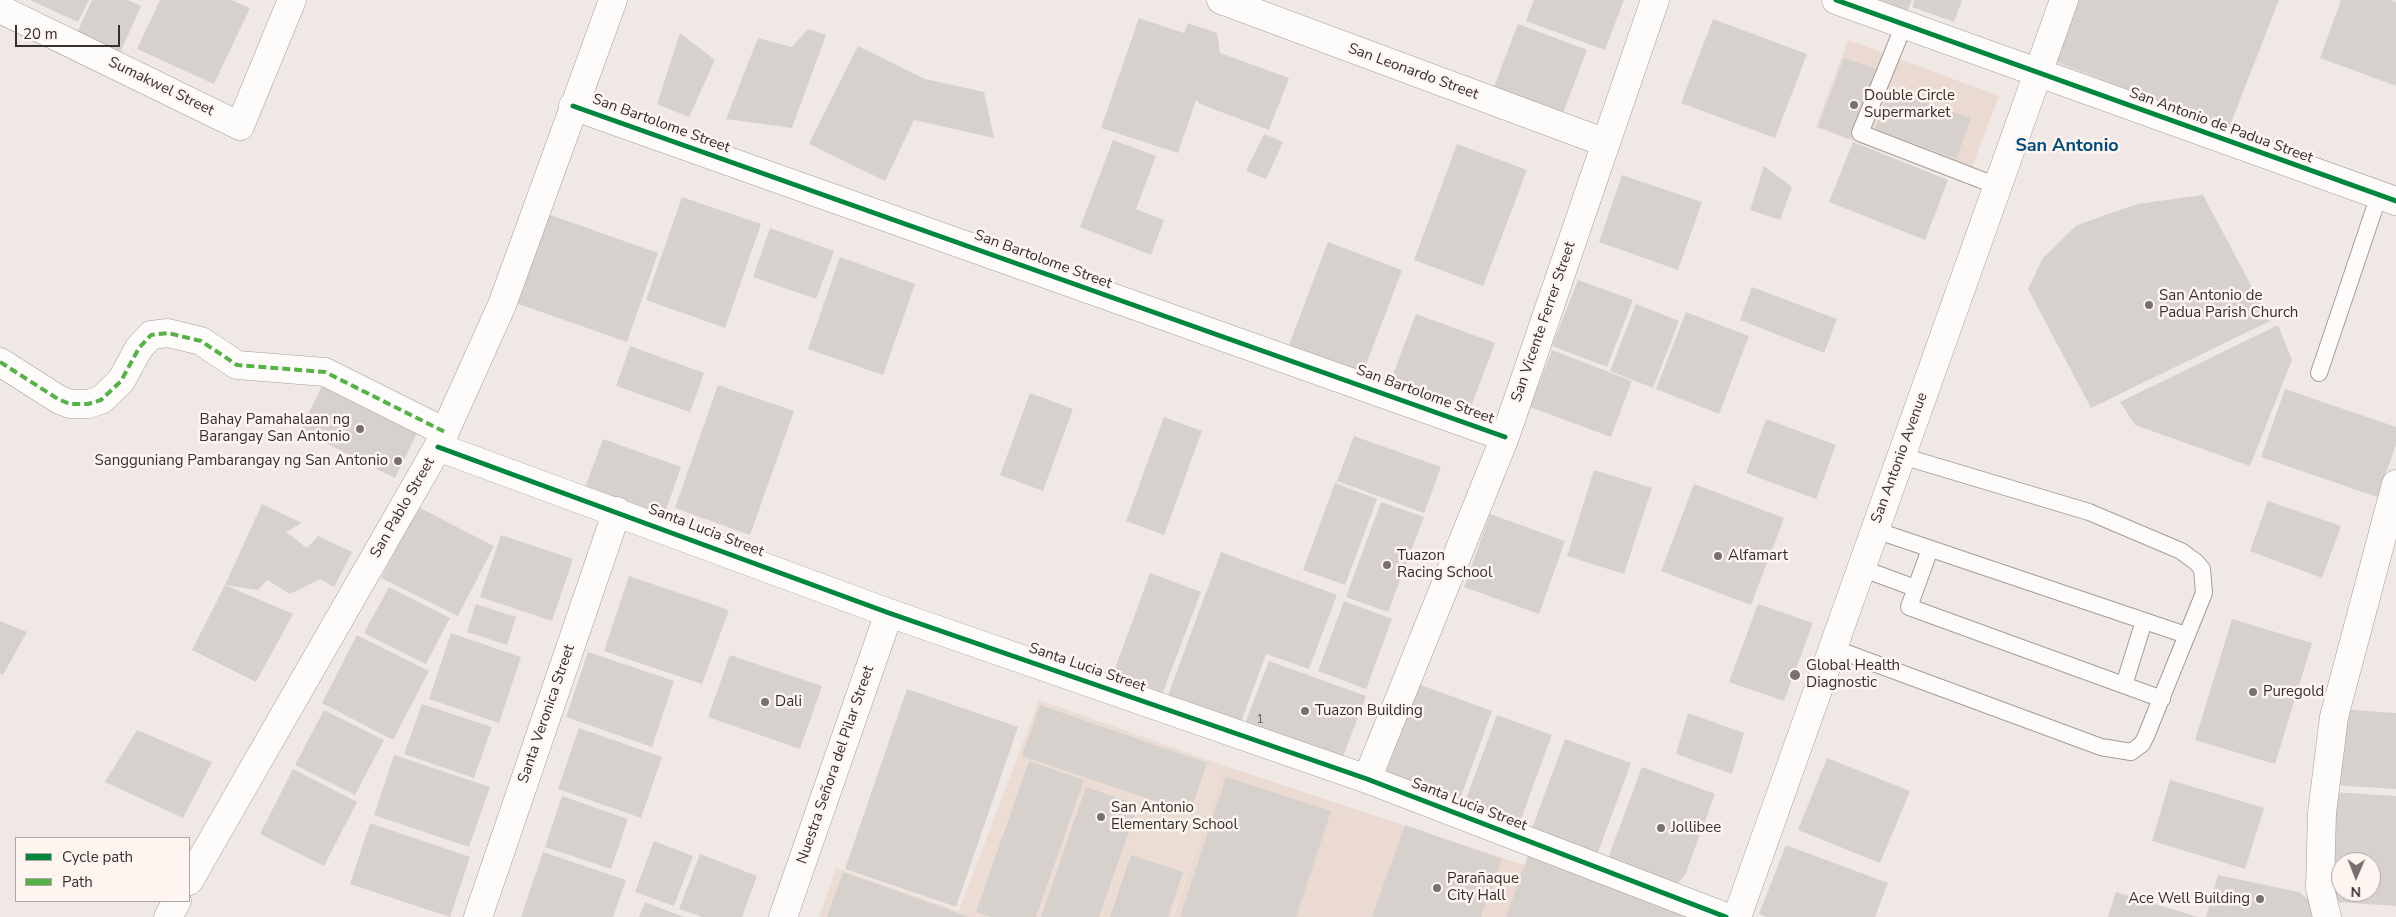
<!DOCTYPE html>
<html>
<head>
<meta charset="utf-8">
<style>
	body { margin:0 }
	#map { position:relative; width:2396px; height:917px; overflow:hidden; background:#f0e8e4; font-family:"Nunito Sans",sans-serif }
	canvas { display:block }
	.legend { position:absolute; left:15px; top:837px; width:175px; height:65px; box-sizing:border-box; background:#fef5f1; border:1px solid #aea6a3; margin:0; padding:6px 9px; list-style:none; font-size:15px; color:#36302d }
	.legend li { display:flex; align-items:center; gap:10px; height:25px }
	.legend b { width:25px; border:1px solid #aea6a3 }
	.north { position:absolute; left:2331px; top:852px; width:50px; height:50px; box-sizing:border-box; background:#fef5f1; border:1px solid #aea6a3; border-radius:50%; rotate:181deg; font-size:14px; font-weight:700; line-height:20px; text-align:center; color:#36302d }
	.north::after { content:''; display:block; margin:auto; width:18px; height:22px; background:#77706d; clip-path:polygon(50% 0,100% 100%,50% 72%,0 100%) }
	.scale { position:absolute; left:15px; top:25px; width:105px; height:22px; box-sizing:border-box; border:2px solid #36302d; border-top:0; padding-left:6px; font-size:15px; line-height:18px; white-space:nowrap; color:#36302d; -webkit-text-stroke:4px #fef5f1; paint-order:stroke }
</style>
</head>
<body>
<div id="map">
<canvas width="2396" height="917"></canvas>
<ul class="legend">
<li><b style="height:6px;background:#00873e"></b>Cycle path</li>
<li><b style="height:6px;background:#56b246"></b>Path</li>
</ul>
<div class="north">N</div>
<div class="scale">20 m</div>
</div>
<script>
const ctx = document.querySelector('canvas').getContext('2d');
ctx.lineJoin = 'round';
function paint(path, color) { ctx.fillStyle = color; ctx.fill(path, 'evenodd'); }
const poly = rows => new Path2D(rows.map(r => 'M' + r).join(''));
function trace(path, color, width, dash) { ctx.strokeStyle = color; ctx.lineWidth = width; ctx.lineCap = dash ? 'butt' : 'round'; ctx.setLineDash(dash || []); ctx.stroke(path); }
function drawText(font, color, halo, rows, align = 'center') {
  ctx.font = font + ' "Nunito Sans",sans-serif'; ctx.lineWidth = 5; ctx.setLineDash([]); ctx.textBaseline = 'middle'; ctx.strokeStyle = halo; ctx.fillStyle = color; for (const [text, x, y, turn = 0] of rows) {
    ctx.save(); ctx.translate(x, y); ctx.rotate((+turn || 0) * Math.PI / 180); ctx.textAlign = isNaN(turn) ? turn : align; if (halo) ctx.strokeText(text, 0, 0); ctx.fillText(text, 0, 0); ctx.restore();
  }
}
paint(poly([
	[1848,40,1999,96,1966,183,1816,127],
	[1225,766,1681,917,1173,917]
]), '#eadad2');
paint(poly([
	[1039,700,1225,766,1172,917,819,917,836,868,959,911]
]), '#ebddd3');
paint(poly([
	[30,0,89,0,78,22],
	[92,0,128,0,141,6,120,53,77,33],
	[160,0,231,0,250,8,214,84,137,49],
	[1534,0,1624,0,1605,50,1526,21],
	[1873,0,1912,0,1907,12],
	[1915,0,1962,0,1954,22,1912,7],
	[2077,0,2279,0,2229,128,2056,62],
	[2341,0,2390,0,2396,2,2396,86,2320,58],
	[1139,18,1184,33,1188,23,1217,33,1220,53,1289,78,1269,130,1200,104,1196,100,1178,153,1101,128],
	[1713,19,1807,54,1775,138,1681,103],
	[1518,24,1587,50,1561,118,1492,92],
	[808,29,826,35,792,128,726,119,758,38,792,47],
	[680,33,715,60,689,117,657,104],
	[858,46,925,79,984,92,994,138,914,120,885,181,809,144],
	[1844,58,1876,69,1849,139,1818,127],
	[1890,89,1971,118,1956,159,1875,129],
	[1264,134,1283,142,1266,179,1246,171],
	[1113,140,1156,156,1136,209,1164,220,1151,255,1080,227],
	[1853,142,1948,180,1925,240,1829,202],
	[1457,144,1527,170,1483,286,1414,260],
	[1764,166,1792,187,1780,220,1750,210],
	[1622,175,1702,202,1678,270,1599,242],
	[2203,195,2270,321,2091,408,2028,289,2043,258,2077,225,2137,204],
	[682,197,761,224,725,328,646,300],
	[542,212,658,253,627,342,510,301],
	[770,228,834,251,816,299,753,277],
	[1328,242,1402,270,1363,373,1289,345],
	[840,257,915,284,883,375,808,349],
	[1578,280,1633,300,1607,367,1552,346],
	[1752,287,1837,319,1824,353,1740,320],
	[1636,304,1679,321,1653,388,1610,371],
	[1686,312,1749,336,1719,414,1656,389],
	[1416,314,1495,343,1471,407,1392,377],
	[2278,325,2292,360,2250,466,2135,425,2120,402],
	[630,346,704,373,690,412,616,386],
	[1552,350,1632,381,1611,437,1530,407],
	[325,380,420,427,395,478,300,430],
	[718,385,794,411,750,535,675,508],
	[2285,389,2396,427,2396,445,2377,497,2261,457],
	[1030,393,1073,409,1043,491,1000,475],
	[1164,417,1202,431,1164,535,1126,521],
	[1766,419,1836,445,1816,499,1746,473],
	[1354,436,1441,467,1424,513,1337,481],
	[603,439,681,467,664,516,585,488],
	[1594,470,1652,488,1624,574,1567,556],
	[1335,483,1377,499,1345,585,1303,570],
	[1694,484,1784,518,1751,605,1661,571],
	[2268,501,2341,526,2322,578,2250,551],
	[1381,502,1424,517,1388,612,1346,597],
	[262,504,302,523,286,532,307,548,318,536,352,552,334,587,320,579,290,594,267,580,258,590,225,585],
	[418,507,494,546,458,616,381,578],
	[1490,514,1565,541,1539,614,1464,587],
	[501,535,573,559,552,621,480,597],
	[1221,552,1337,595,1309,669,1266,654,1240,725,1167,698],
	[1150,573,1201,592,1160,700,1110,682],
	[629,576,729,610,702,684,604,651],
	[225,585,293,614,256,682,192,650],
	[389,587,450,618,426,664,364,633],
	[1344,601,1392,619,1366,689,1318,671],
	[476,604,516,617,507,645,467,632],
	[1758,604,1813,623,1784,701,1729,682],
	[2232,619,2312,643,2275,764,2195,740],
	[0,621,27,632,3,675,0,673],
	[451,633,521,657,499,723,429,699],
	[357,635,429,671,393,740,322,703],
	[588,652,674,681,652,747,566,717],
	[730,655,822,686,800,749,708,717],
	[1269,661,1366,696,1341,762,1244,726],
	[1418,684,1492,711,1460,799,1386,772],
	[907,689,1018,727,956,907,845,869],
	[422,704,492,727,474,778,404,754],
	[1040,705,1207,763,1190,813,1022,756],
	[2338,709,2396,713,2396,789,2333,785],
	[324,710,384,740,355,795,295,765],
	[1688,713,1744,733,1732,774,1676,754],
	[1497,715,1552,735,1518,827,1463,807],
	[579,728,662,757,641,818,558,789],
	[137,730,212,762,183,818,105,782],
	[1565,739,1631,763,1597,855,1531,831],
	[394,755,490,787,469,847,374,815],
	[1827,758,1910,791,1880,863,1798,830],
	[1029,761,1084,780,1036,917,991,917,976,912],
	[1642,767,1715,794,1685,875,1678,883,1667,883,1607,861],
	[293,769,357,802,324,866,260,834],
	[1226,777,1331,811,1296,917,1180,917],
	[2170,780,2264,808,2245,869,2152,841],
	[1086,787,1138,805,1099,917,1041,917],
	[2332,792,2396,796,2396,906,2325,901],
	[2341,862,2371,862,2371,892,2341,892],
	[562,796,628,819,611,869,545,847],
	[370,823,470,857,450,917,350,884],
	[1405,825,1502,859,1481,917,1372,917],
	[654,841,693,856,674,906,635,892],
	[1786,845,1888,883,1875,917,1766,917,1759,914],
	[543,852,626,880,613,917,521,917],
	[1529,853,1703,917,1506,917],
	[700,854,757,876,742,917,702,917,679,909],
	[1131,855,1183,872,1168,917,1110,917],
	[843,872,969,917,827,917],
	[2218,875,2299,892,2318,907,2321,917,2206,917],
	[2116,892,2198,917,2108,917],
	[645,902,684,917,639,917]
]), '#d7d1ce');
const lane = poly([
	[1904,25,1860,133,1997,186],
	[2319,373,2379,195],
	[1875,530,2186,635],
	[1930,549,1909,607,2162,699],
	[1861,568,1915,588],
	[1833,648,2101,747,2131,752,2142,744,2146,736,2204,593,2202,569,2196,562,2181,551,2089,512,1902,456],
	[2124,685,2144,621]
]);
const street = poly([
	[1221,0,1606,143],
	[1836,0,2396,201],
	[0,9,240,126,292,0],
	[573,106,1505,437],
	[0,362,58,399,70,404,88,404,101,400,121,381,139,348,151,335,168,333,201,341,237,365,325,372,445,432],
	[438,447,889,613,1367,779,1726,917],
	[1367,779,1505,437,1655,0],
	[189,881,438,447,502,305,613,0],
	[168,917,177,901],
	[478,917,617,511],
	[783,917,889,613],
	[2327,917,2320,888,2322,813,2334,717,2396,484]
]);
const secondary = poly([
	[1737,917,2064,0]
]);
trace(lane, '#a39d9a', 18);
trace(street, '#a39d9a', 29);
trace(secondary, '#a39d9a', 29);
trace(lane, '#fdfcfb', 16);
trace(street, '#fdfcfb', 28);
trace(secondary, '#fdfcfb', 28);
trace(poly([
	[0,362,58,399,70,404,88,404,101,400,121,381,139,348,151,335,168,333,201,341,237,365,325,372,445,432]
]), '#56b246', 4, [8, 4]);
trace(poly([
	[1836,0,2396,201],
	[573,106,1505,437],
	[438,447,889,613,1367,779,1726,917]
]), '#00873e', 5);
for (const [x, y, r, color] of [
	[1854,105,5,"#77706d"],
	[2149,305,5,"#77706d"],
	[360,429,5,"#77706d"],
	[398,461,5,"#77706d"],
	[1718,556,5,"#77706d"],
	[1387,565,5,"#77706d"],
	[1795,675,6,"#77706d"],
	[2253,692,5,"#77706d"],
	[765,702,5,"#77706d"],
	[1305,711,5,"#77706d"],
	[1101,817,5,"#77706d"],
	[1661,828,5,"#77706d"],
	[1437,888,5,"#77706d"],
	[2260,899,5,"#77706d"]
]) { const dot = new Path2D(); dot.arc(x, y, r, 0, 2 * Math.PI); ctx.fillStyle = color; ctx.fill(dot); trace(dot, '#fef5f1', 2); }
drawText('12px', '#605a57', null, [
	["1",1260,720]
]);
drawText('15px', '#36302d', '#fef5f1', [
	["San Leonardo Street",1413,72,20],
	["Sumakwel Street",161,87,26],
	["San Bartolome Street",661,124,20],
	["San Antonio de Padua Street",2221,126,20],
	["San Bartolome Street",1043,260,20],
	["San Vicente Ferrer Street",1544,322,-71],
	["San Bartolome Street",1425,395,20],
	["San Antonio Avenue",1900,458,-70],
	["San Pablo Street",403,508,-60],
	["Santa Lucia Street",706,531,21],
	["Santa Lucia Street",1087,668,19],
	["Santa Veronica Street",547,714,-71],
	["Nuestra Señora del Pilar Street",836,765,-71],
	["Santa Lucia Street",1469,805,21]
]);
drawText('15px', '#36302d', '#fef5f1', [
	["Double Circle",1864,96],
	["Supermarket",1864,113],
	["San Antonio de",2159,296],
	["Padua Parish Church",2159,313],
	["Bahay Pamahalaan ng",350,420,"right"],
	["Barangay San Antonio",350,437,"right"],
	["Sangguniang Pambarangay ng San Antonio",388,461,"right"],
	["Tuazon",1397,556],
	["Racing School",1397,573],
	["Alfamart",1728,556],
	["Global Health",1806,666],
	["Diagnostic",1806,683],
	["Puregold",2263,692],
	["Dali",775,702],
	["Tuazon Building",1315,711],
	["San Antonio",1111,808],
	["Elementary School",1111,825],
	["Jollibee",1671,828],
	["Parañaque",1447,879],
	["City Hall",1447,896],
	["Ace Well Building",2250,899,"right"]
], 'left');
drawText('bold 18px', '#024d7b', '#fef5f1', [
	["San Antonio",2067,147]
]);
</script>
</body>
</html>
